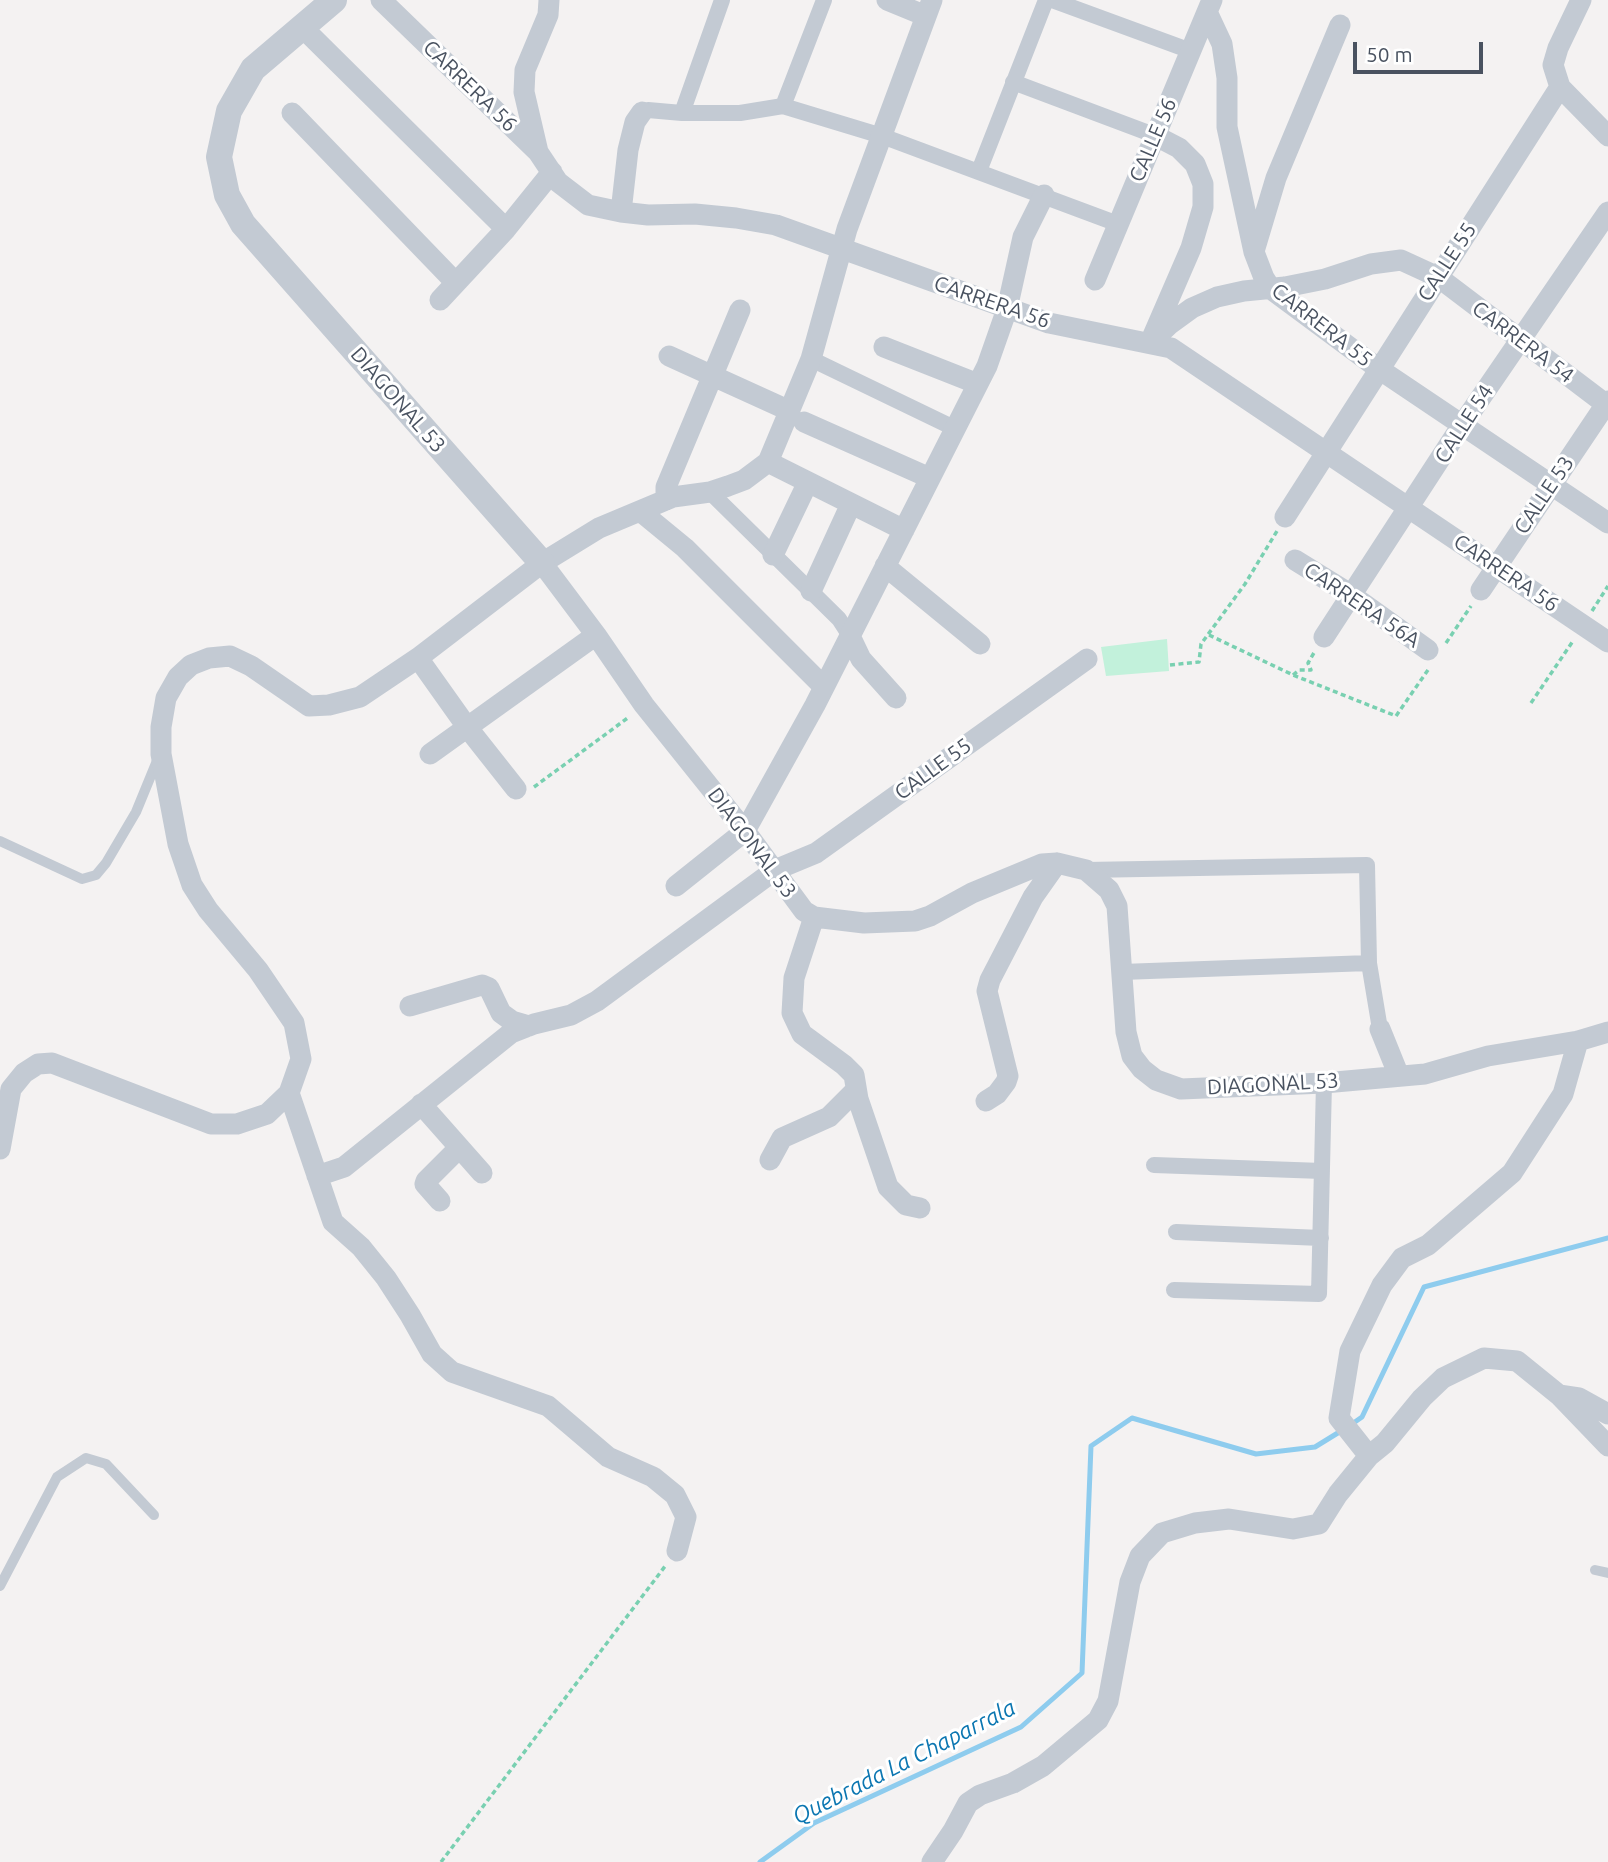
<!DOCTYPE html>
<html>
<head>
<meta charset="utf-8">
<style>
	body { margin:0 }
	#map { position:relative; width:1608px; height:1862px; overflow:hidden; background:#f4f2f2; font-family:Ubuntu,sans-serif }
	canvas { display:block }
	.scale { position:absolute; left:1353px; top:42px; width:130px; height:32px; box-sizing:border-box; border:4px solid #495260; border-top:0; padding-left:9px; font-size:21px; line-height:24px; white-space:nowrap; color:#495260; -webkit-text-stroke:5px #fff; paint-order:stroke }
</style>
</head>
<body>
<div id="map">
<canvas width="1608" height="1862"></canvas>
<div class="scale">50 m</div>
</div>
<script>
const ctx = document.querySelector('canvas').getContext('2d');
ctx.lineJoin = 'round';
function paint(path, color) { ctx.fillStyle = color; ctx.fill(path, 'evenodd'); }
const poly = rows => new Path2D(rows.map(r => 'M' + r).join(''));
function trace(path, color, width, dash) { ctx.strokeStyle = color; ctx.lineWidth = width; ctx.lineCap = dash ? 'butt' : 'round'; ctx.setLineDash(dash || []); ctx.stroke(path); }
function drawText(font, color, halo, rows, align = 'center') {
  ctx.font = font + ' Ubuntu,sans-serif'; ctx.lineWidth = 6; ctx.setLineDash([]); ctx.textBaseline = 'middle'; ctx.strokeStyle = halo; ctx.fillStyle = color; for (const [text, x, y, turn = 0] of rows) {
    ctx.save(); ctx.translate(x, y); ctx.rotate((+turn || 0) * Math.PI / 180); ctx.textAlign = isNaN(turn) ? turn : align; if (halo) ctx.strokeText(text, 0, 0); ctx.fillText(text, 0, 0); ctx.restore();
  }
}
paint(poly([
	[1167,639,1169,671,1106,676,1101,647]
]), '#c2f1db');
trace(poly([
	[1352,1424,1362,1417,1424,1287,1608,1238],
	[760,1862,814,1823,1021,1727,1082,1673,1091,1446,1132,1418,1256,1454,1315,1447,1341,1431]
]), '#8eccee', 5);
trace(poly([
	[1592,611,1608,586],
	[1209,635,1293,675,1396,716,1430,667],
	[1446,643,1471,606],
	[1170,665,1199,662,1201,644,1245,584,1277,531],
	[1293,675,1299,670,1311,670,1308,663,1315,651],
	[1531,703,1573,641],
	[534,787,629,717],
	[441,1862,666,1565]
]), '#79d0b1', 3.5, [5, 3.5]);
trace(poly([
	[0,841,82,879,96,875,106,863,136,812,159,756],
	[1595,1570,1608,1573],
	[0,1586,57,1477,86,1458,106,1464,154,1515]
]), '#c3cad3', 10);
trace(poly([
	[1052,0,1191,51],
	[1013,82,1154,135],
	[783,106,824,0],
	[642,112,648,110,682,113,740,113,783,106,882,136,1118,224],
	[682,113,722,0],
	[979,171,1046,0],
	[811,359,954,428],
	[710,492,839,619,850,636],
	[1086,870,1367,865,1369,963,1380,1029],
	[1122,972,1369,963],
	[1154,1165,1322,1171],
	[1176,1232,1321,1238],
	[1174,1290,1319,1294,1324,1083]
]), '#c3cad3', 16);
trace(poly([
	[381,0,538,152,558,182,588,205,621,212,648,215,695,214,736,218,776,225,1049,323,1171,348,1608,642],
	[887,0,926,16],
	[1208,14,1222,44,1227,78,1227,127,1254,252,1264,278,1271,289,1379,369,1608,523],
	[302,27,506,229],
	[1560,87,1608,136],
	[292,113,456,283],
	[538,152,524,92,525,70,548,15,549,0],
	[621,212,628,150,635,122,642,112],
	[1255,248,1276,178,1340,25],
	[1095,280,1212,0],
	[440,300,506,229,552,172],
	[1152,338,1191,248,1203,207,1203,184,1195,164,1179,148,1154,135],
	[1150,343,1170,324,1192,308,1217,297,1244,291,1285,287,1325,279,1371,264,1401,260,1438,277,1608,406],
	[884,347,978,384],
	[669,356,790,411],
	[804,422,930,478],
	[768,462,904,530],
	[666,500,666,487,740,310],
	[640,511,685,548,824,687],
	[1285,517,1560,87,1553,65,1558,48,1581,0],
	[773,555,808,482],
	[1295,560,1350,594,1428,650],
	[542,563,596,635,644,705,745,831,804,911,814,917,864,923,915,921,930,916,972,893,1042,864,1057,863,1086,870,1109,890,1117,906,1126,1032,1132,1056,1142,1069,1156,1080,1181,1089,1324,1083,1425,1074,1488,1056,1578,1041,1608,1032],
	[885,566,980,644],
	[1481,590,1608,401],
	[811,591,851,504],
	[850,636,861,659,896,698],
	[1324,637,1462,425,1608,212],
	[418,658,467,727,516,789],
	[430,754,596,635],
	[676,886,745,831,815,705,987,366,1007,309,1023,237,1044,195],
	[814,917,794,978,792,1013,802,1034,844,1065,854,1075,858,1099,888,1187,906,1205,920,1208],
	[410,1006,482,985,489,988,501,1013,512,1021,529,1026],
	[1380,1029,1399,1076],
	[1578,1041,1563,1094,1512,1173,1428,1245,1402,1258,1382,1285,1350,1351,1339,1418,1369,1456,1385,1443,1422,1398,1443,1378,1484,1358,1517,1361,1559,1395,1608,1446],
	[289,1093,333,1222,361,1247,386,1278,410,1315,432,1354,452,1372,548,1406,608,1457,653,1477,675,1495,686,1517,677,1551],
	[986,1101,997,1094,1006,1082,1008,1076,987,991,990,980,1033,897,1057,863],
	[421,1104,482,1173],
	[0,1149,11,1089,24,1073,38,1064,52,1063,211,1124,237,1124,267,1114,289,1093,301,1059,294,1023,258,970,208,910,192,885,178,844,161,754,161,727,166,698,178,677,191,665,209,658,230,656,251,666,309,706,329,705,360,697,418,658,542,563,599,528,673,497,710,492,728,486,744,480,768,462,811,359,847,229,932,0],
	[770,1160,782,1138,829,1117,856,1090],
	[317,1176,344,1167,511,1033,534,1024,571,1015,597,1001,775,870,816,853,1087,659],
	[440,1201,425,1184,426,1181,458,1149],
	[1559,1395,1579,1398,1608,1414],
	[932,1862,953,1831,968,1803,980,1795,1013,1783,1043,1766,1098,1720,1108,1701,1130,1582,1140,1556,1162,1533,1195,1523,1229,1519,1293,1529,1319,1524,1338,1494,1369,1456]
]), '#c3cad3', 21);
trace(poly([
	[334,0,253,69,229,111,219,157,227,195,243,224,542,563]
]), '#c3cad3', 26);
drawText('21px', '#495260', '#fff', [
	["CARRERA 56",470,86,44],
	["CALLE 56",1153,140,-67],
	["CALLE 55",1447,262,-57],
	["CARRERA 56",992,302,19],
	["CARRERA 55",1322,325,38],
	["CARRERA 54",1523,342,37],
	["DIAGONAL 53",398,400,49],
	["CALLE 54",1464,424,-57],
	["CALLE 53",1544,495,-56],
	["CARRERA 56",1506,573,34],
	["CARRERA 56A",1362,605,34],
	["CALLE 55",933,769,-36],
	["DIAGONAL 53",752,843,53],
	["DIAGONAL 53",1273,1084,-3]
]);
drawText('italic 23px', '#0b76b1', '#fff', [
	["Quebrada La Chaparrala",904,1762,-27]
]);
</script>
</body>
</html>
